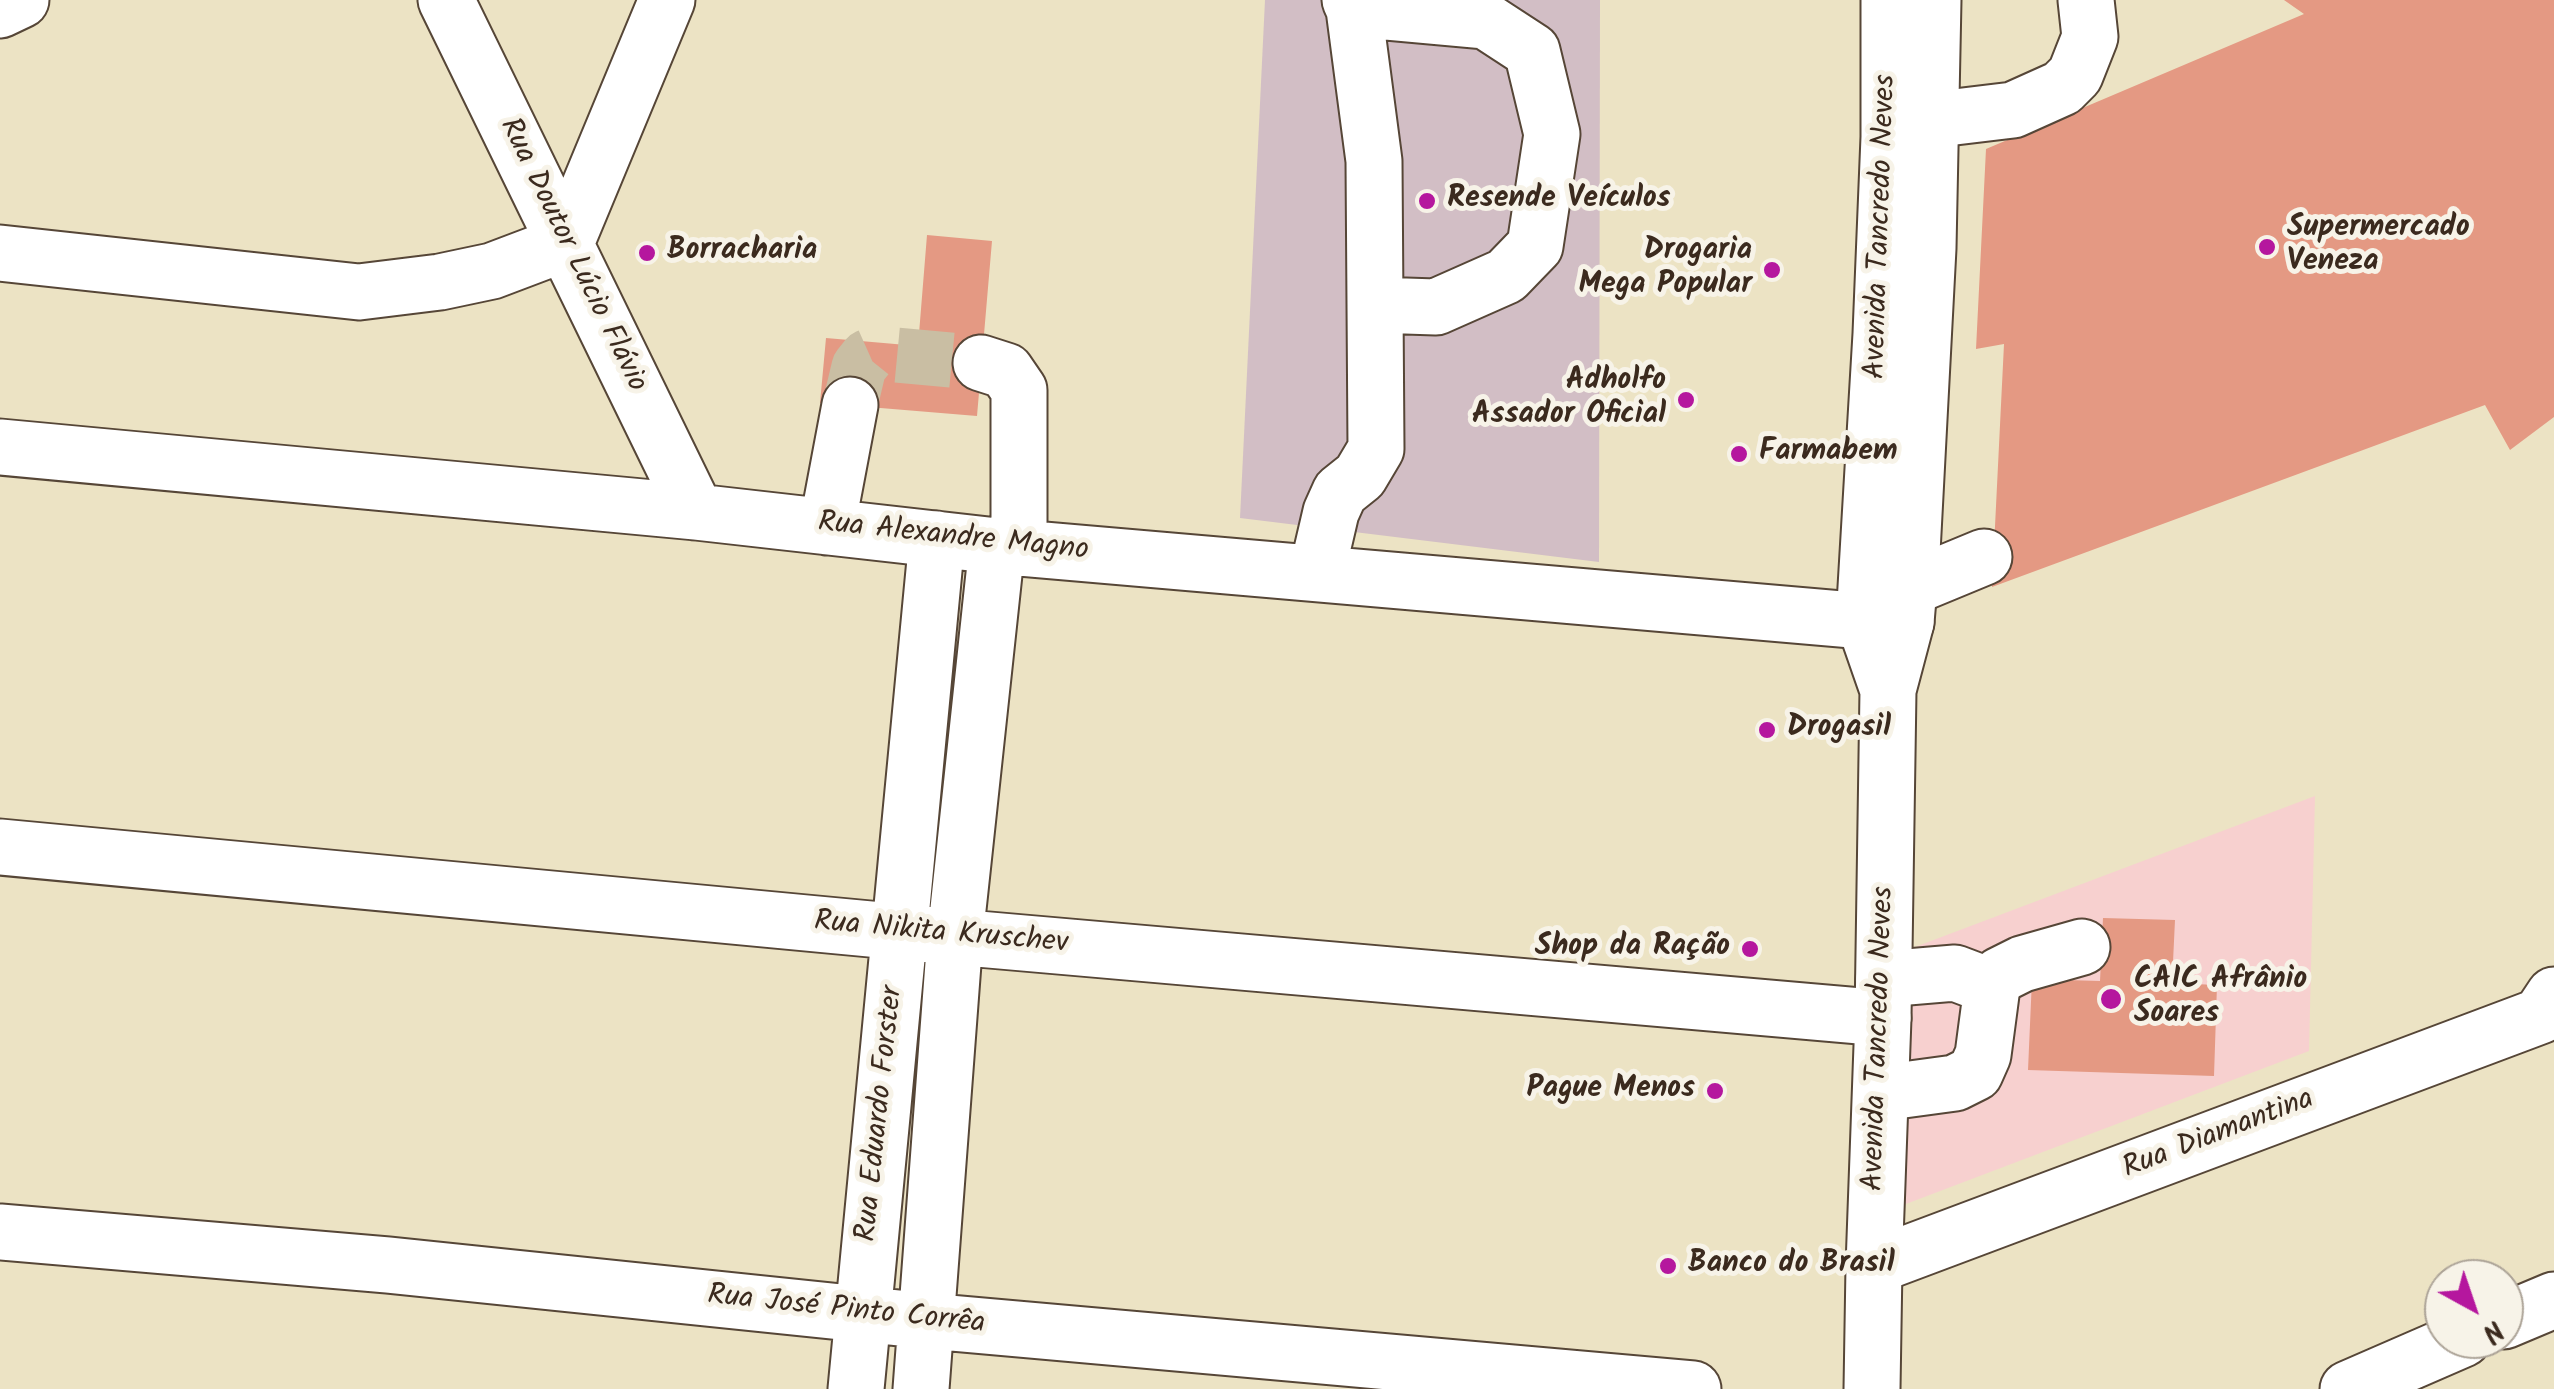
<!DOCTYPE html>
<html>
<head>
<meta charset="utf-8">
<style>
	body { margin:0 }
	#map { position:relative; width:2554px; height:1389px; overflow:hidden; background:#ece3c4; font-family:Kalam,sans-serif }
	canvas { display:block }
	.north { position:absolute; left:2424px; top:1259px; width:100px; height:100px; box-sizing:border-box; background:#f7f3e8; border:2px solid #aca397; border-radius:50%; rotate:140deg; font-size:28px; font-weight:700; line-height:40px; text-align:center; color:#3b2a1e }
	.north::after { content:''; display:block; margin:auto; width:35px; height:45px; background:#b5179e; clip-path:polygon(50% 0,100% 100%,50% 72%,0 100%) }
</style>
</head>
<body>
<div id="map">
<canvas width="2554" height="1389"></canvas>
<div class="north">N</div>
</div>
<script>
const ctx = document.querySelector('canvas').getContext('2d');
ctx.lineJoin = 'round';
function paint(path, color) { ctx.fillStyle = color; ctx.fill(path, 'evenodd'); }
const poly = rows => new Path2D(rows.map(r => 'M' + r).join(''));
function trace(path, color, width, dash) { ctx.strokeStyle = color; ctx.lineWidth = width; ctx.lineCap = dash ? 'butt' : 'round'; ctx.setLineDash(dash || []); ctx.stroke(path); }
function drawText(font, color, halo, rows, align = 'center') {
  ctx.font = font + ' Kalam,sans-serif'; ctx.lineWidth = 10; ctx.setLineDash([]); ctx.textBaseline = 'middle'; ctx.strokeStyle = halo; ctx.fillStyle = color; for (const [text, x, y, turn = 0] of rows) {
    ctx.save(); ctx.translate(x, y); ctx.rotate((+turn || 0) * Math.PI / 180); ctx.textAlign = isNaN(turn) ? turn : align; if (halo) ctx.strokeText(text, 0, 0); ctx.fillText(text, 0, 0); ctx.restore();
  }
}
paint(poly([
	[2315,796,2309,1051,1898,1207,1915,947]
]), '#f7d0cf');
paint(poly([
	[1265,0,1600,0,1599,562,1240,518]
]), '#d2bec5');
paint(poly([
	[2284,0,2554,0,2554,417,2510,450,2485,405,1992,587,2004,344,1976,349,1986,149,2304,14],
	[927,235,992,241,977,416,820,403,826,338,918,346],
	[2103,918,2175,920,2172,983,2217,985,2214,1076,2028,1070,2032,979,2100,981]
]), '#e49983');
trace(poly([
	[850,405,859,367,867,357,876,353,981,363]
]), '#c9bea3', 55, [55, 28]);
const minor = poly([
	[446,0,696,512],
	[1354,9,1486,21,1532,51,1552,134,1535,246,1506,276,1436,307,1375,305],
	[0,10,21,0],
	[1930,120,2013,110,2062,88,2075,75,2090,37,2086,0],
	[566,243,667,0],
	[0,253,359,292,440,282,492,271,566,243],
	[981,363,1006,371,1019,390,1019,547],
	[0,447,696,512,997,546,1864,621,1906,622],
	[827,527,850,405],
	[1317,572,1331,512,1340,492,1360,476,1376,449,1374,161,1354,9,1350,0],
	[1909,588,1984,557],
	[0,847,955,937,1883,1018],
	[1884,979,1955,973,1992,987],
	[1881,1093,1955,1083,1975,1073,1983,1055,1992,987,2000,975,2022,964,2082,947],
	[0,1232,388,1265,928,1321,1693,1389],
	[1874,1266,2540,1016,2554,995],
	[2504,1321,2554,1300],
	[856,1389,937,539],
	[921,1389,955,937,997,546],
	[2348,1389,2463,1339]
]);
const major = poly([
	[1888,690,1864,621,1881,334,1889,137,1889,0],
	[1872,1389,1874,1266,1883,1018,1888,690,1906,622,1912,552,1928,248,1933,0]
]);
trace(minor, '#564637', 59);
trace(major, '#564637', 59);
trace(minor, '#fff', 55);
trace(major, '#fff', 55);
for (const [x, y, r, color] of [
	[1427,201,10,"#b5179e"],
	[2267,247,10,"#b5179e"],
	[647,253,10,"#b5179e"],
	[1772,270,10,"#b5179e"],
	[1686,400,10,"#b5179e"],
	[1739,454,10,"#b5179e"],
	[1767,730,10,"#b5179e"],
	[1750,949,10,"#b5179e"],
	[2111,999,12,"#b5179e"],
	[1715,1091,10,"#b5179e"],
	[1668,1266,10,"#b5179e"]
]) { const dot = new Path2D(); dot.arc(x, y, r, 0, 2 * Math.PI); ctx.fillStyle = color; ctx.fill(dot); trace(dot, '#f7f3e8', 4); }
drawText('bold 30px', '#3b2a1e', '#f7f3e8', [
	["Resende Veículos",1447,201],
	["Supermercado",2287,230],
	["Veneza",2287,264],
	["Borracharia",667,253],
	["Drogaria",1752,253,"right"],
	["Mega Popular",1752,287,"right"],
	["Adholfo",1666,383,"right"],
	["Assador Oficial",1666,417,"right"],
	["Farmabem",1759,454],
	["Drogasil",1787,730],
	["Shop da Ração",1730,949,"right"],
	["CAIC Afrânio",2134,982],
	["Soares",2134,1016],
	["Pague Menos",1695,1091,"right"],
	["Banco do Brasil",1688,1266]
], 'left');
drawText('30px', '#3b2a1e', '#f7f3e8', [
	["Avenida Tancredo Neves",1883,227,-88],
	["Rua Doutor Lúcio Flávio",571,256,64],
	["Rua Alexandre Magno",953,539,6],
	["Rua Nikita Kruschev",941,935,5],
	["Avenida Tancredo Neves",1881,1039,-88],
	["Rua Eduardo Forster",882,1114,-84],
	["Rua Diamantina",2219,1136,-21],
	["Rua José Pinto Corrêa",846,1312,6]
]);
</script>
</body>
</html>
